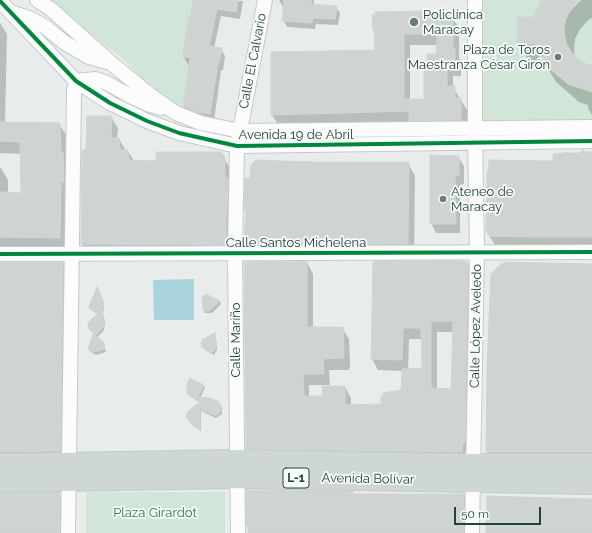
<!DOCTYPE html>
<html>
<head>
<meta charset="utf-8">
<style>
	body { margin:0 }
	#map { position:relative; width:592px; height:533px; overflow:hidden; background:#e8edeb; font-family:Raleway,sans-serif }
	canvas { display:block }
	.scale { position:absolute; left:454px; top:507px; width:87px; height:18px; box-sizing:border-box; border:2px solid #24423a; border-top:0; padding-left:5px; font-size:12px; line-height:14px; white-space:nowrap; color:#24423a; -webkit-text-stroke:3px #f7fbf9; paint-order:stroke }
</style>
</head>
<body>
<div id="map">
<canvas width="592" height="533"></canvas>
<div class="scale">50 m</div>
</div>
<script>
const ctx = document.querySelector('canvas').getContext('2d');
ctx.lineJoin = 'round';
function paint(path, color) { ctx.fillStyle = color; ctx.fill(path, 'evenodd'); }
const poly = rows => new Path2D(rows.map(r => 'M' + r).join(''));
function trace(path, color, width, dash) { ctx.strokeStyle = color; ctx.lineWidth = width; ctx.lineCap = dash ? 'butt' : 'round'; ctx.setLineDash(dash || []); ctx.stroke(path); }
function drawText(font, color, halo, rows, align = 'center') {
  ctx.font = font + ' Raleway,sans-serif'; ctx.lineWidth = 3.5; ctx.setLineDash([]); ctx.textBaseline = 'middle'; ctx.strokeStyle = halo; ctx.fillStyle = color; for (const [text, x, y, turn = 0] of rows) {
    ctx.save(); ctx.translate(x, y); ctx.rotate((+turn || 0) * Math.PI / 180); ctx.textAlign = isNaN(turn) ? turn : align; if (halo) ctx.strokeText(text, 0, 0); ctx.fillText(text, 0, 0); ctx.restore();
  }
}
paint(poly([
	[46,0,202,0,197,118,172,110,122,58],
	[479,0,592,0,592,121,479,122],
	[86,492,225,492,225,533,86,533]
]), '#d1e6d8');
paint(poly([
	[194,279,194,320,154,320,153,280]
]), '#a9d4db');
paint(poly([
	[208,0,243,1,240,19,221,16,214,48,221,49,225,56,223,70,221,70,214,121,188,114,184,106,190,64,188,64,184,57],
	[279,0,314,0,314,5,336,7,340,13,338,25,316,24,315,29,287,27,284,21,285,7,283,7],
	[542,0,592,0,592,18,588,20,580,29,575,39,574,51,575,57,579,62,592,66,592,115,588,108,588,105,579,102,556,82,544,62,529,61,518,43,535,18],
	[429,12,430,14,452,16,459,28,459,58,461,61,461,76,453,76,453,87,467,110,467,131,279,126,272,115,376,51,375,33,374,30],
	[410,45,438,45,437,55,428,71,425,100,410,100],
	[0,23,7,34,5,123,59,124,66,135,66,249,0,249,0,168,1,168,8,180,8,194,22,194,22,154,0,153],
	[111,117,118,128,117,139,119,139,126,151,128,151,134,161,157,162,224,158,231,170,232,256,88,255,82,243,87,151],
	[592,153,592,248,497,247,495,245,488,234,554,162,567,154],
	[458,157,464,166,464,184,460,185,460,233,436,233,431,223],
	[408,163,415,176,414,256,252,257,245,244,247,211,245,209,246,179],
	[307,262,313,274,313,328,342,328,349,339,350,365,349,370,329,370,330,385,309,385,309,397,324,397,345,387,351,398,351,405,382,405,402,391,402,371,378,370,372,359,374,262,467,264,474,275,468,463,253,460,247,448],
	[437,332,454,332,452,390,437,389],
	[409,339,422,339,423,369,408,370],
	[0,263,63,263,69,274,66,462,0,465],
	[592,267,592,463,493,463,487,452,488,364],
	[99,291,104,306,103,313,105,322,104,330,97,338,103,343,106,352,96,355,91,352,89,349,94,334,90,329,100,318],
	[209,296,220,302,221,304,212,313,205,313,204,310],
	[215,335,216,337,217,350,214,355,205,350,202,345],
	[203,386,205,388,200,398,220,405,222,408,222,414,216,418,201,411,201,431,193,426,187,416,200,403,190,396,188,393],
	[353,492,354,495,464,495,471,508,471,533,249,533],
	[0,494,59,494,66,505,66,533,0,533]
]), '#0003');
const building = poly([
	[195,0,238,0,236,12,217,9,209,46,222,48,219,63,218,63,210,114,196,112,183,106,190,58,182,57,189,17,190,17,193,1,195,1,195,0],
	[284,0,311,0,311,4,337,6,335,19,313,18,312,23,282,21,284,0],
	[541,0,581,0,570,11,565,21,564,32,566,43,572,53,580,61,592,66,592,92,568,84,544,64,535,44,517,44,518,17,534,17,541,0],
	[418,11,429,11,429,13,448,13,448,15,453,15,453,49,455,49,455,65,447,65,447,86,455,86,455,98,461,98,461,120,409,121,409,111,271,115,271,52,375,50,374,30,373,30,372,15,375,15,375,12,418,11],
	[404,34,434,34,435,35,437,35,436,54,427,54,427,70,424,70,424,99,404,99,404,34],
	[87,116,112,116,111,138,119,138,120,150,128,150,129,160,156,161,156,152,221,152,225,157,225,178,228,178,227,212,226,212,226,245,81,244,82,150,86,150,87,116],
	[0,122,60,123,61,152,63,152,64,182,61,182,60,238,0,237,0,192,21,193,20,142,0,141,0,122],
	[583,150,586,152,592,152,592,237,532,237,490,236,488,234,486,231,487,172,488,172,489,160,553,161,553,154,563,153,566,152,568,153,579,153,583,150],
	[430,155,459,156,459,175,455,175,456,224,430,224,430,155],
	[256,160,313,162,409,162,408,244,244,245,246,209,244,209,245,178,250,178,251,165,256,160],
	[307,261,307,327,343,327,344,353,343,358,323,359,324,374,303,374,304,396,323,396,322,386,345,386,345,405,381,404,381,396,383,396,383,393,401,390,402,369,422,368,421,328,403,328,402,360,371,359,373,261,466,261,468,263,465,442,463,442,462,452,246,449,244,262,307,261],
	[431,321,453,321,451,389,431,388,431,321],
	[0,262,63,262,61,451,0,452,0,262],
	[506,262,592,264,592,452,486,452,487,364,491,274,500,265,506,262],
	[97,287,104,302,102,309,104,321,104,320,103,327,96,335,89,329,88,326,88,323,97,314,89,308,89,306,97,287],
	[206,294,220,301,210,310,207,311,203,310,202,299,203,297,206,294],
	[215,333,216,347,215,350,212,353,202,347,201,343,203,339,215,333],
	[93,334,104,342,105,349,94,352,88,349,93,334],
	[190,378,204,385,198,397,210,398,218,401,221,405,221,411,217,415,214,415,200,409,200,430,191,423,186,417,188,411,200,402,187,393,187,383,190,378],
	[246,490,353,491,353,494,464,494,464,533,248,533,248,527,246,526,246,490],
	[60,492,60,533,0,533,0,493,60,492],
	[487,496,592,499,592,533,486,533,487,496]
]);
paint(building, '#cfd4d2');
trace(building, '#d1d6d4', 1);
const minor = poly([
	[37,0,52,10,111,63,150,95,176,113,201,123,240,131,592,127],
	[0,1,76,81,110,103,147,121,179,133,237,146,592,141],
	[13,13,29,18,44,26,65,43,89,57,107,62],
	[0,254,592,252],
	[68,533,74,91,76,81,96,79,107,83,130,96,147,104,161,108],
	[238,533,235,253,237,146,265,0],
	[472,533,477,252,475,129,475,0]
]);
const primary = poly([
	[0,465,236,461,473,465,592,465],
	[0,481,237,477,592,483]
]);
trace(minor, '#c5cac8', 16);
trace(primary, '#c3ccc9', 24);
trace(minor, '#fcfcfc', 14);
trace(primary, '#cfd7d5', 22);
trace(poly([
	[0,1,76,81,110,103,147,121,179,133,237,146,592,141],
	[0,254,592,252]
]), '#00873e', 4);
for (const [x, y, r, color] of [
	[414,22,5,"#697e78"],
	[558,57,4,"#697e78"],
	[443,199,4,"#697e78"]
]) { const dot = new Path2D(); dot.arc(x, y, r, 0, 2 * Math.PI); ctx.fillStyle = color; ctx.fill(dot); trace(dot, '#f7fbf9', 1.5); }
for (const [x, y, w] of [
	[296,478,26]
]) { const box = new Path2D(); box.roundRect(x - w / 2, y - 10, w, 20, 3); ctx.fillStyle = '#f7fbf9'; ctx.fill(box); trace(box, '#24423a', 1); }
drawText('bold 12px', '#24423a', null, [
	["L-1",296,478]
]);
drawText('13px', '#24423a', '#f7fbf9', [
	["Policlínica",423,15],
	["Maracay",423,30],
	["Plaza de Toros",550,50,"right"],
	["Maestranza César Girón",550,65,"right"],
	["Ateneo de",451,192],
	["Maracay",451,207]
], 'left');
drawText('13px', '#24423a', '#f7fbf9', [
	["Calle El Calvario",253,61,-79],
	["Avenida 19 de Abril",296,135],
	["Calle Santos Michelena",296,243],
	["Calle López Aveledo",476,326,-89],
	["Calle Mariño",236,340,-90],
	["Avenida Bolívar",368,479,1]
]);
drawText('13px', '#2d7a4b', '#f7fbf9', [
	["Plaza Girardot",155,513]
]);
</script>
</body>
</html>
